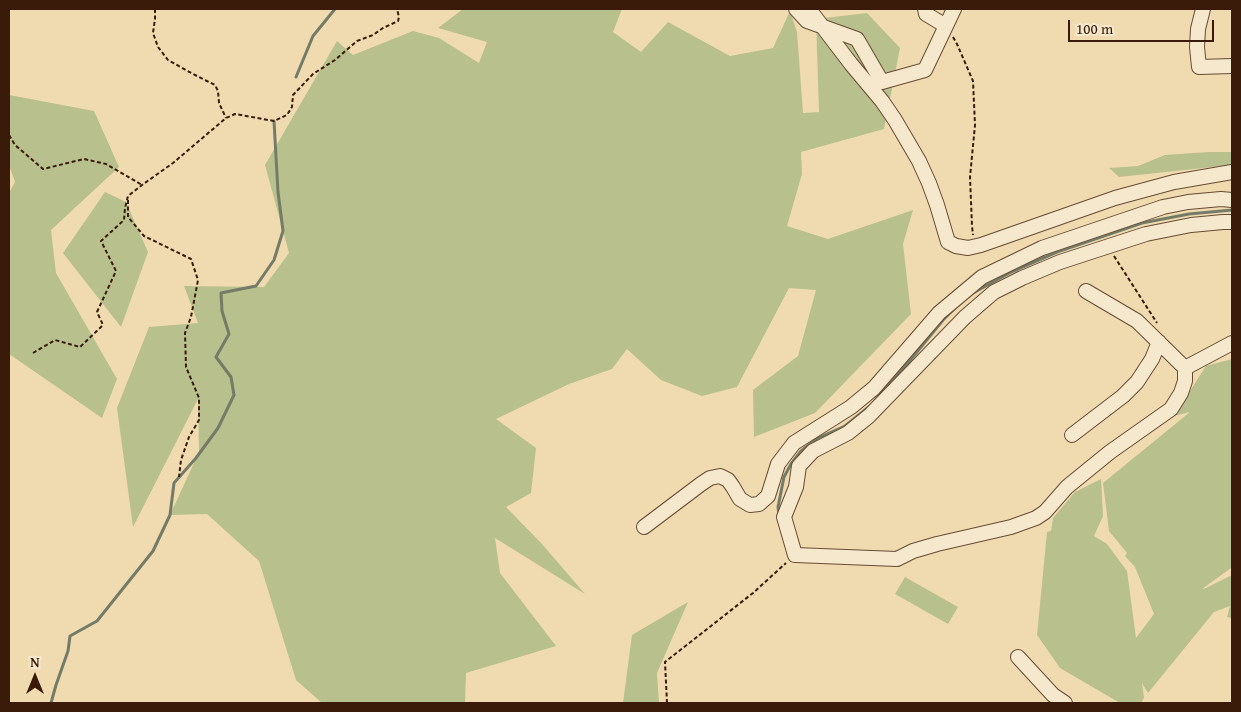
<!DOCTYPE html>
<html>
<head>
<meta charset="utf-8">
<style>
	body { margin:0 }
	#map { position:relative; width:1241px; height:712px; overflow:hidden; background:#f0dbb1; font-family:"Gentium Book Plus",serif }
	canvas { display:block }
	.frame { position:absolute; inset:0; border:10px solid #3a1b0a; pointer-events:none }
	.north { position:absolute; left:10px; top:652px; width:50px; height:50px; -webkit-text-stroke:4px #f5e8cc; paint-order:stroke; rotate:0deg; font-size:14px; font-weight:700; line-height:20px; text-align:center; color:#3a1b0a }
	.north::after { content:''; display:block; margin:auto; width:18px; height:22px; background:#3a1b0a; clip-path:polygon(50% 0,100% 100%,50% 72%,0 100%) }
	.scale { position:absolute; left:1068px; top:20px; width:146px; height:22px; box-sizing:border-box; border:2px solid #3a1b0a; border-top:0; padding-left:6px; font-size:15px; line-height:18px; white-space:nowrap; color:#3a1b0a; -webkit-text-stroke:4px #f5e8cc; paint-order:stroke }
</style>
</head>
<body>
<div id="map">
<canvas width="1241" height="712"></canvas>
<div class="frame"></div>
<div class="north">N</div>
<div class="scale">100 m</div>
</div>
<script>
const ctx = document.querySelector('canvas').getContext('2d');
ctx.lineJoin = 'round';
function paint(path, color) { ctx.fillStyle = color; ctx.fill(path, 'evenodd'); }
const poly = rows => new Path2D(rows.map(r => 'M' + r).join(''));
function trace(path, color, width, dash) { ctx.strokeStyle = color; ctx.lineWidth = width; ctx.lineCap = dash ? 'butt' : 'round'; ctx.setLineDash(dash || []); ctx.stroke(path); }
paint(poly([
	[463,9,622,9,613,32,641,52,668,22,730,56,773,48,790,11,797,32,803,113,819,112,816,19,867,13,900,48,884,129,801,152,802,174,787,226,828,239,913,210,903,244,911,314,815,413,754,437,753,390,798,356,816,290,789,288,737,387,702,396,661,380,627,349,612,369,569,384,496,419,536,448,531,493,506,507,542,544,585,594,495,538,500,573,556,646,466,673,465,703,322,703,296,680,259,561,207,514,170,515,199,452,198,399,133,527,117,408,149,327,198,323,184,286,264,287,289,253,265,165,337,41,353,55,413,31,439,38,479,63,487,42,438,28],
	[9,95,94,111,119,167,51,230,56,273,117,379,102,418,9,354,9,193,15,182,9,165],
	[1208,152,1232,152,1232,165,1119,177,1109,168,1138,166,1165,155],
	[105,192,126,202,148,252,121,327,63,253],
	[1232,359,1232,564,1231,568,1202,589,1206,588,1232,575,1232,618,1227,617,1230,606,1214,612,1148,693,1142,683,1144,698,1141,703,1120,703,1060,668,1037,635,1047,532,1051,531,1053,518,1075,492,1101,479,1103,516,1094,536,1107,544,1127,571,1136,638,1154,614,1135,567,1125,556,1127,553,1109,531,1103,483,1190,412,1174,416,1206,366],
	[905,577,958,607,948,624,895,594],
	[688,602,657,673,659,703,623,703,632,635]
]), '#b8c08d');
trace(poly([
	[296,77,313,36,335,9],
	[973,293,1011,272,1057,252,1142,223,1189,214,1232,210],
	[874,402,912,358,943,320,955,308],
	[779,514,778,507,784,477,791,464,801,451,818,438,845,426,870,406],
	[51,703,56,685,68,651,70,636,97,621,153,551,170,515,174,483,196,458,218,428,234,395,231,377,216,357,229,334,222,311,221,293,256,286,274,260,283,231,278,192,274,121]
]), '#747c68', 3);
const minor = poly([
	[796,9,807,21,857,39,882,82,925,70,954,9],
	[809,9,851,64,882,101,895,120,919,161,929,183,937,205,948,242,956,246,968,248,981,245,1115,198,1174,182,1232,172],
	[925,9,926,14,946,26],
	[1203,9,1198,29,1197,47,1199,67,1232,66],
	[1086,291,1137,321,1185,368,1185,381,1181,393,1171,409,1110,452,1067,487,1045,512,1036,518,1011,527,937,544,913,551,897,559,795,555,784,517,796,487,799,466,813,451,848,433,869,416,965,317,994,292,1022,278,1060,262,1146,234,1191,225,1223,222,1232,222],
	[1185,368,1232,343],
	[1072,435,1123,396,1137,382,1152,359,1159,342],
	[644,527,701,484,710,478,720,476,728,480,733,487,740,499,750,505,759,504,768,496,778,464,794,443,851,407,874,388,939,313,982,277,1042,248,1163,207,1188,202,1221,199,1232,200],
	[1018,657,1053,695,1065,703]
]);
trace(minor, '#684b34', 16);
trace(poly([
	[155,9,155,19,153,33,158,47,168,60,193,74,215,85,218,91,219,103,226,118],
	[953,37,957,44,973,81,975,125,970,177,972,226,973,235],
	[9,135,15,145,43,169,84,159,106,164,142,185],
	[128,200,128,217,144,236,191,259,198,280,191,317,185,333,186,367,199,398,199,420,189,437,181,460,179,477],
	[1114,256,1157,323],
	[33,353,55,340,80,347,103,325,97,312,116,271,101,241,124,220,125,208,128,196,142,185,173,163,226,118,235,114,274,121,287,115,292,107,293,95,313,74,335,60,357,41,373,35,383,28,398,21,399,17,397,9],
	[667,703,665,662,753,593,786,563]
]), '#3a1b0a', 2, [4, 2.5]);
trace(minor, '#f5e8cc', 14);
</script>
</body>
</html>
